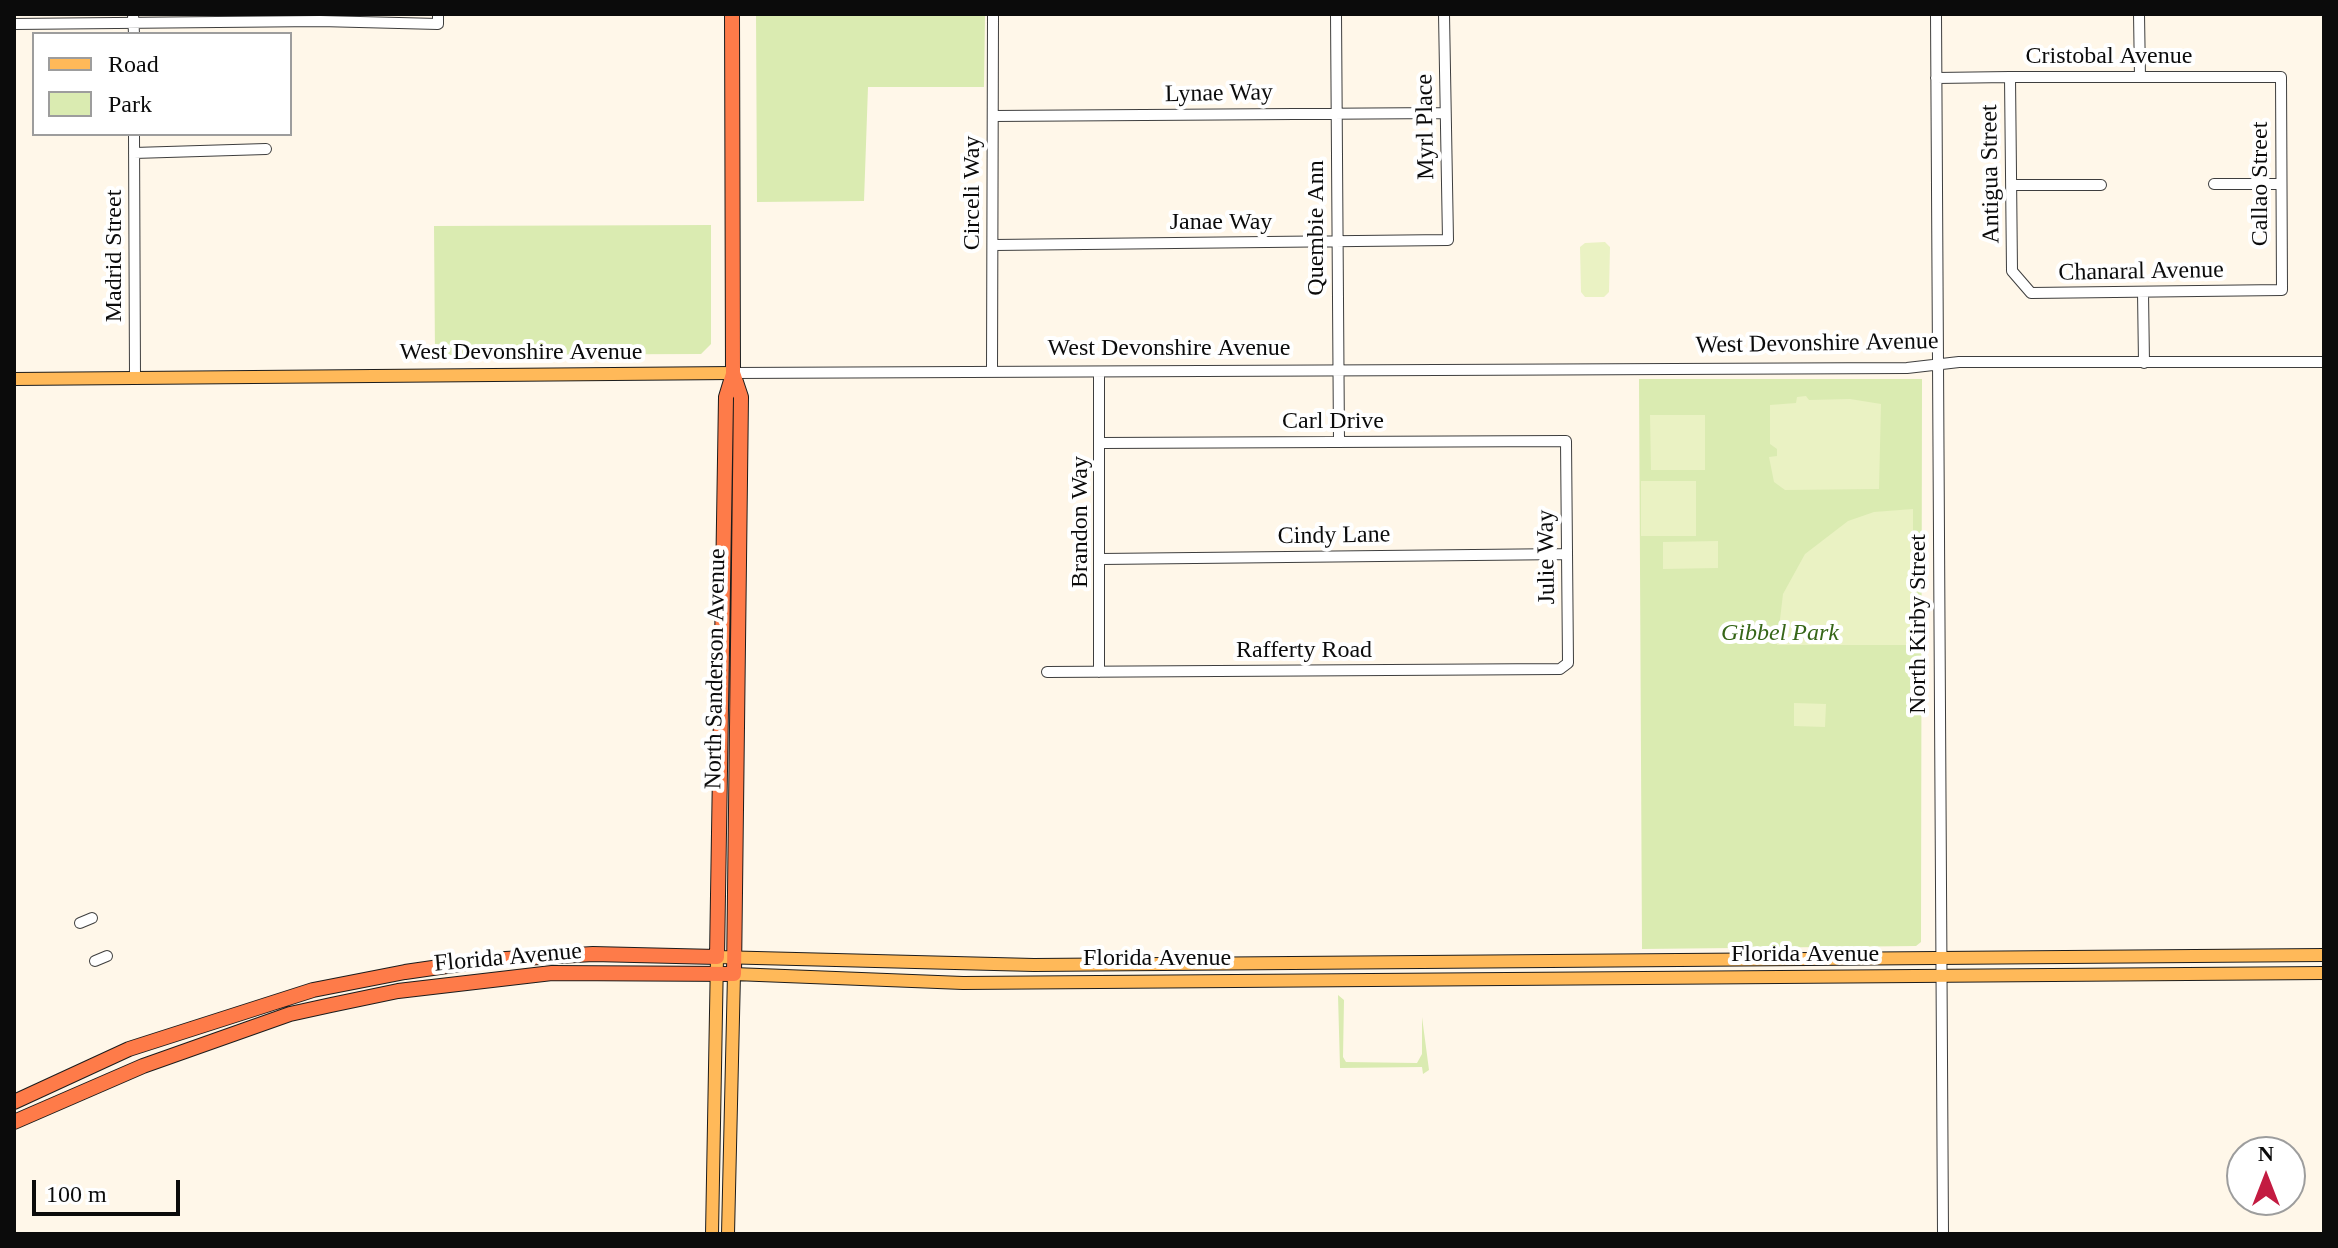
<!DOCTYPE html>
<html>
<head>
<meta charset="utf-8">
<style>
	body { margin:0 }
	#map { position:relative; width:2338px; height:1248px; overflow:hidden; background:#fff7e9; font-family:"Times New Roman",serif }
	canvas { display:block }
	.frame { position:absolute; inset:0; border:16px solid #0b0b0b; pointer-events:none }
	.legend { position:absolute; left:32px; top:32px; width:260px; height:104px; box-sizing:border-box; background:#fff; border:2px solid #9d9d9d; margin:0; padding:10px 14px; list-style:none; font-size:24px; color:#0b0b0b }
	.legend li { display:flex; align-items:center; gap:16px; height:40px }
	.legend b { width:40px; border:2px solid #9d9d9d }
	.north { position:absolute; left:2226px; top:1136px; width:80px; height:80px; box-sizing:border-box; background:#fff; border:2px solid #9d9d9d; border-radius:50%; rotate:0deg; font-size:22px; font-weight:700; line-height:32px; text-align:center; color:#0b0b0b }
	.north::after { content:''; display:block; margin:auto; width:28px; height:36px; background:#c31b41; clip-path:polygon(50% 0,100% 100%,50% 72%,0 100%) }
	.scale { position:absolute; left:32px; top:1180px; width:148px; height:36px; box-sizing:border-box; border:4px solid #0b0b0b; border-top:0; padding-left:10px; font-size:24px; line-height:28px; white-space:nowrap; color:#0b0b0b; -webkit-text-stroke:6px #fff; paint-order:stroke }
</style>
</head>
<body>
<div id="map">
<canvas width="2338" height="1248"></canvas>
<div class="frame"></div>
<ul class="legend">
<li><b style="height:10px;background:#ffb959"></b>Road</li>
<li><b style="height:22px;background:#daebb1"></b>Park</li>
</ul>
<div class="north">N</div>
<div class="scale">100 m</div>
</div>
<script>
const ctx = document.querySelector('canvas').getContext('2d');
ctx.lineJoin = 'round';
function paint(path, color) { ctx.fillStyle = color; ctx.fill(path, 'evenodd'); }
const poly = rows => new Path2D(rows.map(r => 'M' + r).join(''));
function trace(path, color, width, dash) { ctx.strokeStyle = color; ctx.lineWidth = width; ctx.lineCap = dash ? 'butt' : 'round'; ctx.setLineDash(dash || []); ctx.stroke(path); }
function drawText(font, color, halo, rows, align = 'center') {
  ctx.font = font + ' "Times New Roman",serif'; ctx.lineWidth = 8; ctx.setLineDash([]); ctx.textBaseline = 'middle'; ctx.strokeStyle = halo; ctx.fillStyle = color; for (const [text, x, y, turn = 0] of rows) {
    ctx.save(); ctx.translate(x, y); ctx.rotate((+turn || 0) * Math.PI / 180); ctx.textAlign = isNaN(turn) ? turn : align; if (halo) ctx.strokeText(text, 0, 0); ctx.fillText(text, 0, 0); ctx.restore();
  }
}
paint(poly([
	[756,14,985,14,984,87,868,87,864,201,757,202],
	[711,225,711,344,701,354,435,355,434,226],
	[1639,379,1922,379,1921,942,1916,946,1642,949],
	[1338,995,1344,1000,1343,1057,1346,1062,1417,1063,1422,1054,1422,1017,1429,1070,1423,1074,1422,1067,1340,1068]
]), '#daebb1');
paint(poly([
	[1605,242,1610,247,1609,292,1604,297,1585,297,1581,292,1580,247,1585,243],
	[1806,396,1809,400,1850,399,1881,404,1879,489,1785,490,1774,482,1769,457,1777,456,1777,449,1770,444,1770,405,1796,403,1797,397],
	[1650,415,1705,415,1705,470,1651,470],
	[1641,481,1696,481,1696,536,1641,536],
	[1913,509,1913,639,1907,645,1777,645,1783,594,1805,554,1848,521,1874,512],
	[1718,541,1718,568,1663,569,1663,542],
	[1794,703,1826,704,1825,727,1794,726]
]), '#eaf2c3');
const minor = poly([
	[133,14,134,34],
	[1336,14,1339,442],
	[1936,14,1943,1234],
	[2139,14,2140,77],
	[14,24,320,21,438,24,438,14],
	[1936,78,2010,77,2281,77,2282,290,2031,293,2012,271,2010,77],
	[993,116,1445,113],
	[134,134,135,378],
	[134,153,266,149],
	[2214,184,2281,184],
	[2012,185,2101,185],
	[994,245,1448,240,1444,14],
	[2143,292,2144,363],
	[992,372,993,14],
	[1099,372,1099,672],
	[733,373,1907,368,1959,362,2324,362],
	[1101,559,1567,554],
	[1047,672,1560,669,1568,663,1566,441,1101,443],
	[80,923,92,918],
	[95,961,107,956]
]);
const major = poly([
	[14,379,733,373],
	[712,1234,717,957,1034,965,2324,955],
	[728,1234,734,974,963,983,2324,973]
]);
const highway = poly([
	[14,1102,129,1049,313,990,405,972,488,960,593,954,717,957,726,397,733,374],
	[14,1122,143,1066,290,1014,331,1005,398,991,552,973,734,974,741,397,733,373,732,14]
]);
trace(minor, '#3e3e3e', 12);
trace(major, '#1c1c1c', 14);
trace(highway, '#1c1c1c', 16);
trace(minor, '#fff', 10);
trace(major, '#ffb959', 12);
trace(highway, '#fe7b49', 14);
drawText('24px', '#0b0b0b', '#fff', [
	["Cristobal Avenue",2109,57],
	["Lynae Way",1219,94,-1],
	["Myrl Place",1426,127,-91],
	["Antigua Street",1991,174,-91],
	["Callao Street",2261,184,-90],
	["Circeli Way",973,193,-90],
	["Janae Way",1221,223],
	["Quembie Ann",1317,228,-90],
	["Madrid Street",115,256,-90],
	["Chanaral Avenue",2141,272,-1],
	["West Devonshire Avenue",1817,344,-1],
	["West Devonshire Avenue",1169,349],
	["West Devonshire Avenue",521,353],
	["Carl Drive",1333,422],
	["Brandon Way",1081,522,-90],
	["Cindy Lane",1334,536,-1],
	["Julie Way",1547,557,-91],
	["North Kirby Street",1919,624,-90],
	["Rafferty Road",1304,651],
	["North Sanderson Avenue",716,669,-89],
	["Florida Avenue",1805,955],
	["Florida Avenue",508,958,-5],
	["Florida Avenue",1157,959]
]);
drawText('italic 24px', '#366618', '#fff', [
	["Gibbel Park",1780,634]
]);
</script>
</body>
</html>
